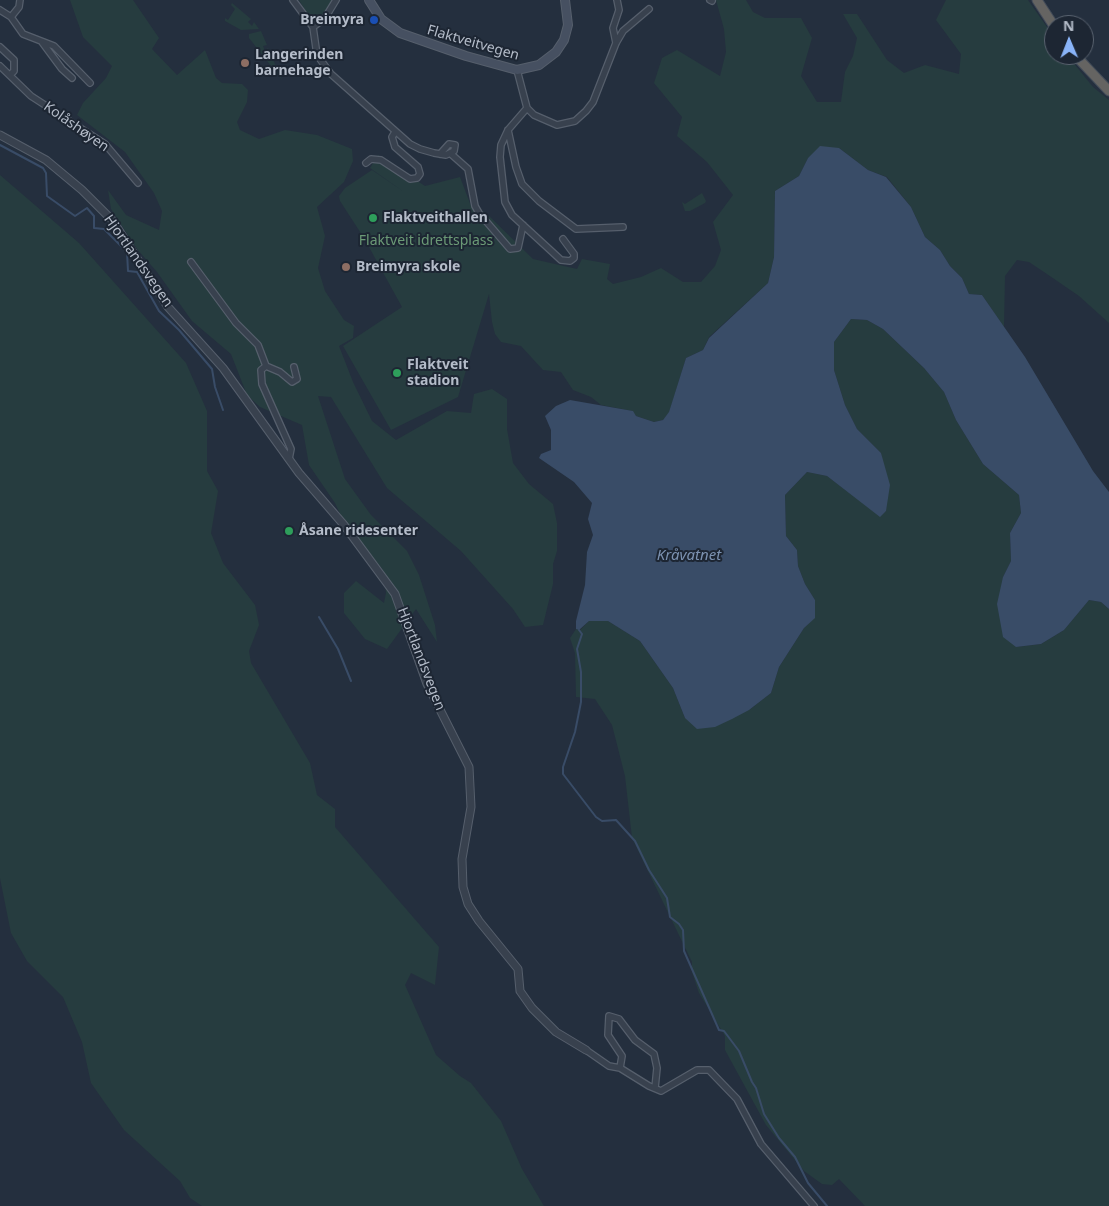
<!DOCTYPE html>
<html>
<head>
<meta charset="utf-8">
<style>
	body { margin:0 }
	#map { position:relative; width:1109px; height:1206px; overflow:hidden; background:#242f3e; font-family:"Noto Sans",sans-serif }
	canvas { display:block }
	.north { position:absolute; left:1044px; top:15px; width:50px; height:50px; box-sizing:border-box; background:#1d2633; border:1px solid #59626f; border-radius:50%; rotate:359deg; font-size:14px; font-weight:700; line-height:20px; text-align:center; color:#b4bcc9 }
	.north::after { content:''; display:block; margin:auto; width:18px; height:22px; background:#8ab4f8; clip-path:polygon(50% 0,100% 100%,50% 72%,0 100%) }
</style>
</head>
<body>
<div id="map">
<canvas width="1109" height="1206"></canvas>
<div class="north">N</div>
</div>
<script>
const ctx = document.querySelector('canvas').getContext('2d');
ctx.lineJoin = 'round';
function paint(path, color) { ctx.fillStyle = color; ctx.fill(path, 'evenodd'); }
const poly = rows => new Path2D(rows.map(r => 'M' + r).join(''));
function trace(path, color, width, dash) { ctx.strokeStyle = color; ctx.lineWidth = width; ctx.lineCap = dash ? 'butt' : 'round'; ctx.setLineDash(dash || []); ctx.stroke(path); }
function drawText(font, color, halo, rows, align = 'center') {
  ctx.font = font + ' "Noto Sans",sans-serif'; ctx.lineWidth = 4; ctx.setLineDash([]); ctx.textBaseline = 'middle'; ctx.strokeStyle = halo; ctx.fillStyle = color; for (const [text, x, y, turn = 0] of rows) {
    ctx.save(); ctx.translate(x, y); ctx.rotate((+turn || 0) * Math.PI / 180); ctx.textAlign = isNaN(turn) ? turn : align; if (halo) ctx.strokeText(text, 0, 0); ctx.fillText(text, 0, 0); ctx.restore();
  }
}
paint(poly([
	[70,0,133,0,159,38,152,49,177,75,205,50,216,78,222,83,242,84,248,90,247,102,237,122,240,130,259,139,285,130,317,135,352,149,353,161,344,182,317,207,325,236,318,268,325,291,344,320,354,326,353,338,339,346,353,382,372,421,396,440,447,411,471,413,474,394,492,389,507,399,507,429,513,463,529,484,553,504,557,523,557,551,553,564,553,584,543,625,525,627,513,609,461,551,387,488,331,397,318,396,345,479,371,515,407,551,419,575,435,625,437,642,416,609,387,649,365,639,344,613,344,593,356,581,384,603,386,593,383,570,343,520,335,503,309,465,302,425,260,407,247,395,231,354,192,321,157,272,137,249,111,209,108,190,126,215,159,230,162,211,154,193,125,152,77,115,83,103,106,78,112,66,83,37],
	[299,0,332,0,320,19,311,20],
	[716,0,746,0,753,12,765,18,801,18,812,38,801,76,817,102,841,102,845,72,853,56,857,38,843,14,857,14,887,60,904,73,925,65,959,74,961,54,936,20,946,0,1028,0,1054,37,1054,55,1067,55,1093,87,1109,100,1109,323,1079,296,1044,272,1029,262,1017,260,1005,276,1004,327,982,295,969,294,962,278,950,266,940,250,925,237,911,207,887,177,868,170,839,148,808,158,799,176,775,191,774,257,768,283,709,337,703,350,686,358,669,413,663,420,654,422,636,416,632,411,601,405,591,397,573,390,561,372,543,370,521,346,501,342,495,334,492,322,489,294,458,397,391,430,343,346,402,307,364,238,340,201,339,196,345,188,372,170,404,192,370,168,378,155,425,186,460,177,471,206,485,212,533,259,577,269,582,259,610,264,607,279,613,284,641,277,661,268,683,282,701,282,715,266,721,250,713,222,733,195,707,162,677,136,682,117,654,83,662,58,677,50,720,76,726,52,724,29],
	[232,3,251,19,248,22,252,26,254,22,259,29,241,30,225,21,225,18,228,20,235,9,231,5],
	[261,31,267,45,263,46,265,51,268,48,282,80,249,38,249,34],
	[0,175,79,243,186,363,207,411,207,471,218,491,211,533,223,563,255,605,259,625,249,651,251,663,310,763,317,795,335,809,335,827,439,947,435,985,411,973,405,985,436,1055,460,1076,471,1083,501,1121,522,1169,544,1206,202,1206,190,1198,180,1181,124,1130,91,1083,82,1042,63,997,27,961,11,933,0,878],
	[702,193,706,201,705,203,690,211,685,211,682,202,685,204],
	[851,319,867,320,883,329,924,368,944,392,956,420,983,464,1019,495,1021,513,1010,533,1011,561,1003,577,1016,647,1041,644,1064,630,1089,600,1101,602,1109,609,1109,1206,865,1206,839,1179,832,1185,822,1184,804,1171,766,1125,725,1050,725,1036,699,993,692,972,692,962,632,838,625,776,612,725,595,699,576,697,575,653,570,638,576,629,580,630,589,621,608,621,640,641,673,688,685,718,749,710,771,693,779,667,804,628,815,617,815,600,805,584,798,566,797,550,786,536,785,495,807,472,827,476,880,516,886,511,881,453,857,429,845,405,834,370,834,342]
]), '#263c3f');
paint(poly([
	[820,146,839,148,868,170,886,177,911,207,925,237,940,250,950,266,962,278,969,294,982,295,1025,357,1093,471,1109,492,1109,609,1101,602,1089,600,1064,630,1041,644,1016,647,1003,637,997,604,1003,577,1011,561,1010,533,1021,513,1019,495,983,464,956,420,944,392,924,368,883,329,867,320,851,319,834,342,834,370,845,405,857,429,881,453,890,485,886,511,880,517,827,476,807,472,785,495,786,536,797,550,798,566,805,584,815,600,815,618,804,628,779,667,771,693,749,710,732,719,715,727,697,729,685,718,673,688,640,641,608,621,589,621,579,630,576,629,576,621,585,585,587,552,593,535,588,519,592,503,574,482,539,458,541,454,551,450,551,430,545,416,556,406,570,400,633,411,636,416,654,422,663,420,669,412,686,358,703,350,709,338,768,283,774,257,775,191,799,176,808,158]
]), '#394c67');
trace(poly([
	[0,145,43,168,46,173,47,196,75,216,87,208,94,216,94,228,104,229,127,252,128,271,137,272,159,311,179,330,212,369,215,387,223,410],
	[319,617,338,649,351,681],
	[579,630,582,634,577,649,581,672,581,702,575,732,563,767,563,774,596,817,602,821,616,820,635,841,649,870,667,898,670,917,679,924,683,930,684,951,719,1030,724,1031,739,1051,752,1082,756,1088,764,1114,779,1138,795,1157,808,1183,827,1206]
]), '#394c67', 2);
const minor = poly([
	[293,0,313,27,325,18,336,0],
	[710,0,712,1],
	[0,10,11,17,23,34,54,46,90,83],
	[11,17,19,7,20,0],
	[313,27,317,55,331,74,410,144,420,149,434,153,446,155,454,151,455,145,449,144,440,154],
	[42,42,62,69,72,78],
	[616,43,613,28,619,10,617,0],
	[0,47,14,60,14,71,10,75],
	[0,66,31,96,105,144,138,183],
	[517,70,527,108,534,115,557,125,575,121,586,111,593,102,616,43,623,31,649,9],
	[527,108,508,130,501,145,500,157,505,202,512,215,548,248,561,260,570,261,574,258,574,254,563,239],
	[508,130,516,167,522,184,539,201,576,229,623,227],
	[451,154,468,169,475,206,479,213,510,249,518,248,523,225],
	[366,163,371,159,381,160,410,179,417,178,420,174,418,167,395,147,392,137,395,132],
	[191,262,236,323,258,345,266,366,261,370,262,384,291,449,289,459],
	[266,366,280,372,292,382,297,379,294,367],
	[586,1050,609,1066,620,1068,649,1086,661,1091,697,1070,709,1070,737,1099,761,1144,814,1206],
	[620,1068,622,1056,608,1035,609,1016,619,1019,635,1040,654,1054,657,1068,655,1088]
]);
const tertiary = poly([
	[0,135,46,160,82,190,113,221,168,307,223,368,299,473,344,525,395,594,427,684,469,767,471,807,462,859,463,887,468,904,479,921,518,969,520,991,532,1008,556,1032,586,1050]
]);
const secondary = poly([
	[369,0,381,19,400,33,466,56,517,70,539,65,556,52,564,40,568,25,565,0]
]);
const trunk = poly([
	[1037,0,1054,26],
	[1075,55,1109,91]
]);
trace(minor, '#565f6c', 8);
trace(tertiary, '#565f6c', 9);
trace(secondary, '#565f6c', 10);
trace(trunk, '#434c59', 11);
trace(minor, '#38414e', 5.5);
trace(tertiary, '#38414e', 7);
trace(secondary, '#465061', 8);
trace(trunk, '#656462', 9);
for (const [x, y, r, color] of [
	[374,20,5,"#1a4fb4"],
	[245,63,5,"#8d6e63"],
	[373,218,5,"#2e9e5b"],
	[346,267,5,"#8d6e63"],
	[397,373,5,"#2e9e5b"],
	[289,531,5,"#2e9e5b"]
]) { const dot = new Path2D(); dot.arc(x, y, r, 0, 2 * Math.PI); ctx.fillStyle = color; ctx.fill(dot); trace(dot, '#1d2633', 2); }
drawText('bold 14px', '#b4bcc9', '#1d2633', [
	["Breimyra",364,20,"right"],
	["Langerinden",255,55],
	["barnehage",255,71],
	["Flaktveithallen",383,218],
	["Breimyra skole",356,267],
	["Flaktveit",407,365],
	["stadion",407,381],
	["Åsane ridesenter",299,531]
], 'left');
drawText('14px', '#b4bcc9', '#1d2633', [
	["Flaktveitvegen",473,43,16],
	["Kolåshøyen",76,127,35],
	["Hjortlandsvegen",138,261,55],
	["Hjortlandsvegen",421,659,69]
]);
drawText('14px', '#6b9a76', '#1d2633', [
	["Flaktveit idrettsplass",426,241]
]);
drawText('italic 15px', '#7c92b1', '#1d2633', [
	["Kråvatnet",689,556]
]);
</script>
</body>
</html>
